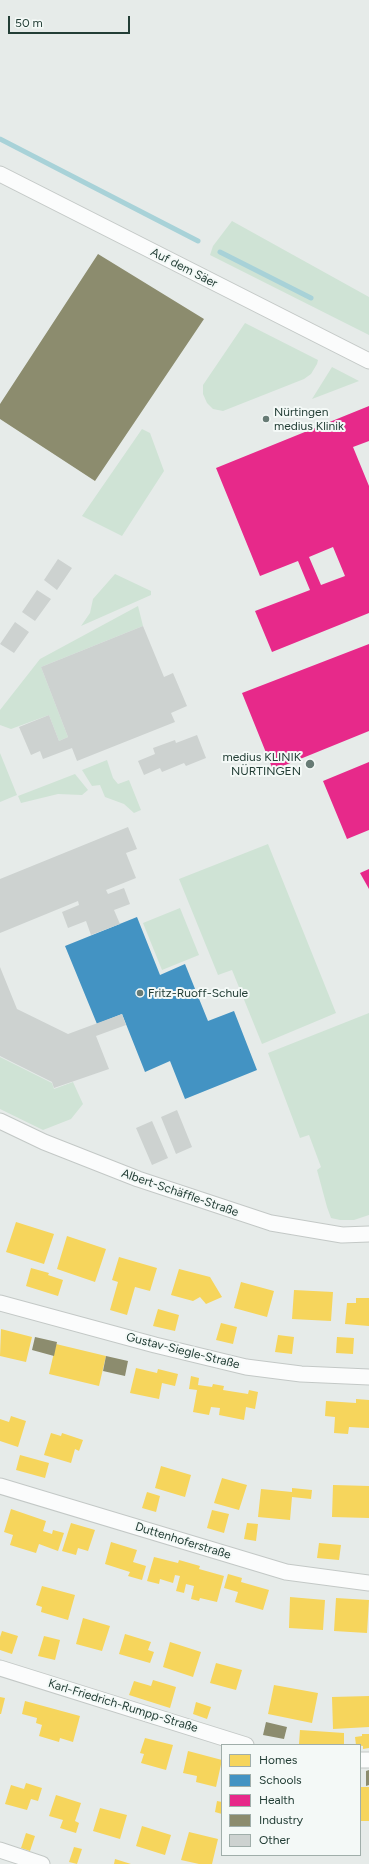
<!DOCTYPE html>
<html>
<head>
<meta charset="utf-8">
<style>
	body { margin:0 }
	#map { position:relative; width:369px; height:1864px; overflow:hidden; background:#e6ebe9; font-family:Figtree,sans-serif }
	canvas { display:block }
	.legend { position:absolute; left:221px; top:1744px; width:140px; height:112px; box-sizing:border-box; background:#f4f9f7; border:1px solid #a0aeaa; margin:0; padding:5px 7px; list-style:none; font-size:12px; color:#233e36 }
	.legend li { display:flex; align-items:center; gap:8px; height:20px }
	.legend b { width:20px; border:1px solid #a0aeaa }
	.scale { position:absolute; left:8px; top:16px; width:122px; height:18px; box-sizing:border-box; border:2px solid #233e36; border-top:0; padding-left:5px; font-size:12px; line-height:14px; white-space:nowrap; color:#233e36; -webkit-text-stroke:3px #f4f9f7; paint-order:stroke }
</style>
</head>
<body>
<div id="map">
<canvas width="369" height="1864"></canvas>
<ul class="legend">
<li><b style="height:11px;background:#f6d55c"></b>Homes</li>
<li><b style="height:11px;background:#4393c3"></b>Schools</li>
<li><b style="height:11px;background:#e7298a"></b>Health</li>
<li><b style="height:11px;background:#8c8c6e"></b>Industry</li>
<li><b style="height:11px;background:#cdd2d0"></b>Other</li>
</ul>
<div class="scale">50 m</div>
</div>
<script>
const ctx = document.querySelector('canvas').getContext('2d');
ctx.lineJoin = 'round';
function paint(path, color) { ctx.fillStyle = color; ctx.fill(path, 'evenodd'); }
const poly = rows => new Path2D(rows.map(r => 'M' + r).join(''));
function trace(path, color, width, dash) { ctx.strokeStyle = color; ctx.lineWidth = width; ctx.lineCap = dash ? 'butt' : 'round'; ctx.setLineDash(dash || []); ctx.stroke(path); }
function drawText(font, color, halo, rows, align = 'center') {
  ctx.font = font + ' Figtree,sans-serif'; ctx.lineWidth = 4; ctx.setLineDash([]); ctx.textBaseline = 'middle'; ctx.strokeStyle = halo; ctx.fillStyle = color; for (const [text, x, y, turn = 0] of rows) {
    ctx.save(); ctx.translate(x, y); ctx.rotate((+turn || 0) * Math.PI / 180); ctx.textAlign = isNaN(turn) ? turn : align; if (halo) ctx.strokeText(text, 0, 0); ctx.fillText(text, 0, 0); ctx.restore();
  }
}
paint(poly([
	[232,221,369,297,369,335,210,255,213,246],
	[245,323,318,360,317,364,311,374,304,379,223,411,213,409,207,403,203,394,203,385],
	[332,367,359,381,312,399],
	[142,429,150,433,164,471,122,536,82,516],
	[115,574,151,591,151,595,81,626,90,613,93,599],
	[138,606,143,626,41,667,68,737,59,741,49,715,11,729,0,725,0,710,40,659],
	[0,753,17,795,0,802],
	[107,760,113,778,118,784,129,780,141,810,134,813,124,804,105,797,100,785,92,786,82,770],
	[75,774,88,790,82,795,58,794,21,803,18,796],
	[268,844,336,1013,262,1044,232,970,218,975,179,879],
	[180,908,199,955,162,970,143,923],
	[369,1013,369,1215,354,1220,340,1220,331,1218,327,1207,317,1170,321,1167,309,1135,300,1138,268,1053],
	[0,1057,52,1083,54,1089,73,1082,83,1104,71,1119,43,1130,0,1109]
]), '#cfe3d5');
paint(poly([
	[16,1222,54,1234,44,1264,6,1252],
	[67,1236,106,1249,95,1282,57,1269],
	[119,1257,157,1268,150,1291,135,1287,127,1315,110,1310,118,1282,112,1280],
	[31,1268,49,1273,48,1275,63,1280,58,1296,26,1286],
	[179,1269,210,1277,222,1297,206,1304,200,1297,193,1301,171,1295],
	[241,1282,274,1291,267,1317,234,1308],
	[294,1290,333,1292,331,1321,292,1319],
	[356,1298,369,1298,369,1326,345,1324,347,1303,356,1303],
	[158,1309,179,1315,175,1331,153,1326],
	[221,1323,237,1327,233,1344,216,1340],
	[1,1329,32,1337,26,1362,0,1356],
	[278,1335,294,1337,292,1354,275,1352],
	[337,1337,354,1338,353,1354,336,1353],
	[56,1344,106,1356,99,1386,49,1374],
	[136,1368,157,1373,158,1369,178,1374,175,1386,162,1383,159,1399,130,1393],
	[191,1376,199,1378,198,1385,212,1387,213,1384,224,1386,223,1390,248,1394,249,1390,258,1392,255,1409,246,1407,244,1420,219,1415,220,1408,211,1407,209,1415,193,1412,197,1390,189,1389],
	[356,1399,369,1400,369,1428,349,1427,348,1434,334,1433,335,1417,325,1416,326,1401,356,1403],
	[11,1416,26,1421,18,1447,0,1441,0,1419,9,1422],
	[51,1433,61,1436,62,1433,83,1440,79,1451,75,1449,71,1463,44,1455],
	[20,1455,49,1463,45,1478,16,1470],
	[161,1466,191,1475,185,1497,155,1488],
	[222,1478,247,1485,239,1510,214,1503],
	[333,1485,369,1486,369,1518,332,1517],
	[292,1488,312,1490,311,1499,292,1497,290,1520,258,1517,261,1489,292,1492],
	[147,1492,160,1496,156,1512,142,1508],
	[11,1509,46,1521,43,1531,52,1534,53,1530,64,1533,58,1551,39,1544,36,1553,10,1545,13,1535,4,1532],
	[212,1510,229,1514,224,1533,207,1528],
	[71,1523,95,1530,88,1551,78,1548,76,1555,62,1551],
	[247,1523,258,1524,256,1541,244,1539],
	[111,1542,137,1550,133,1562,146,1566,142,1580,128,1576,130,1572,105,1564],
	[319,1543,341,1545,339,1560,317,1558],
	[154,1557,178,1563,179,1560,200,1566,199,1569,224,1576,217,1602,200,1598,199,1601,191,1599,194,1586,186,1584,184,1593,176,1591,180,1576,175,1575,173,1583,160,1579,159,1584,147,1581],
	[228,1574,242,1578,241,1582,269,1590,263,1610,235,1602,238,1592,224,1588],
	[42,1586,75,1595,68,1620,41,1612,42,1607,36,1605],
	[290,1597,325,1600,323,1630,289,1628],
	[336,1598,369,1600,367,1633,334,1631],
	[83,1618,110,1626,102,1651,76,1644],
	[2,1631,18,1636,12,1654,0,1650,0,1637],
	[125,1634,151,1642,148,1650,154,1652,150,1663,119,1654],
	[44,1636,60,1640,55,1660,38,1656],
	[170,1642,201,1652,193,1677,163,1667],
	[216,1663,242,1670,236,1690,210,1683],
	[153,1680,176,1687,170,1708,129,1695,134,1681,151,1686],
	[274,1685,318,1693,312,1723,268,1714],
	[369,1696,369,1727,333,1729,332,1697],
	[0,1697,5,1698,1,1714,0,1714],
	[25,1701,80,1716,73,1742,60,1738,59,1742,39,1736,42,1725,36,1723,37,1718,22,1714],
	[196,1702,211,1707,207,1719,193,1714],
	[300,1730,344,1733,344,1745,299,1744],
	[362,1734,369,1734,369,1748,363,1749,363,1746,356,1745,355,1737,362,1736],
	[145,1738,173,1745,166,1770,141,1763,144,1754,140,1753],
	[188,1751,222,1760,216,1787,196,1782,197,1776,183,1773],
	[26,1783,42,1788,38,1801,31,1799,27,1810,5,1804,11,1785,24,1789],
	[360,1787,369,1787,369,1821,361,1821],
	[56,1795,81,1803,75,1821,79,1823,76,1833,60,1828,63,1820,49,1816],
	[217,1801,222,1802,222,1814,215,1812],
	[100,1808,127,1815,120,1839,93,1831],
	[142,1826,171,1835,165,1855,136,1846],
	[189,1832,218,1839,212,1864,199,1864,181,1860],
	[26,1833,35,1836,30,1851,21,1848],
	[74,1847,82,1849,77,1864,69,1862],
	[115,1859,131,1864,114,1864]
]), '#f6d55c');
paint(poly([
	[137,917,160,975,185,964,208,1021,234,1011,257,1070,185,1099,170,1061,145,1072,122,1014,97,1024,65,946]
]), '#4393c3');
paint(poly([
	[369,406,369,441,353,447,369,486,369,613,272,652,255,611,310,590,298,561,260,576,216,468],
	[333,547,345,576,321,585,309,557],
	[369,644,369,731,273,770,242,693],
	[369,762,369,830,347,839,323,781],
	[369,869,369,889,360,873]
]), '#e7298a');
paint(poly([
	[98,254,204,319,95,481,0,419,0,404],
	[35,1337,57,1342,54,1356,32,1350],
	[106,1356,128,1361,125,1376,103,1371],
	[266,1722,287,1727,284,1739,263,1735],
	[369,1770,369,1785,366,1786,366,1771]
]), '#8c8c6e');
trace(poly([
	[0,139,198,241],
	[220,252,311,298]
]), '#a8d2d8', 5);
paint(poly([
	[58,559,72,568,57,590,44,580],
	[37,590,51,599,35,621,22,612],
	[15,622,29,632,14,653,0,644],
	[143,626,164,677,173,673,187,706,171,713,175,722,77,761,72,748,43,759,40,751,31,755,19,727,49,715,59,741,68,737,41,667],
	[197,735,206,758,186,766,184,763,162,772,160,768,144,775,138,761,155,754,153,748,175,740,176,743],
	[128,827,137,849,126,853,136,878,106,890,108,894,124,888,130,904,114,910,120,924,91,935,86,921,68,928,62,912,79,905,78,901,0,933,0,879],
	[0,967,17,1009,68,1034,122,1014,126,1025,96,1036,109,1069,54,1088,52,1082,0,1056],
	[177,1110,192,1147,176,1154,161,1117],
	[152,1121,168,1158,152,1165,136,1128]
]), '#cdd2d0');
const street = poly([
	[0,174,369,361],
	[0,1121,44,1142,138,1179,271,1223,342,1235,369,1234],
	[0,1303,155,1345,246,1367,301,1374,369,1377],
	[0,1486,286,1572,369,1583],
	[0,1668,246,1745],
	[360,1760,369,1760],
	[0,1850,42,1864]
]);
trace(street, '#c3c8c6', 17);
trace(street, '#fbfcfc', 15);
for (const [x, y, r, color] of [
	[266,419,4,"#677b75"],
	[310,764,5,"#677b75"],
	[140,993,4,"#677b75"]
]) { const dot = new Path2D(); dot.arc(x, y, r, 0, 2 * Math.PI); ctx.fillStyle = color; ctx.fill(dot); trace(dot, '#f4f9f7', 1.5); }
drawText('12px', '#233e36', '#f4f9f7', [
	["Auf dem Säer",184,268,27],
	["Albert-Schäffle-Straße",180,1193,19],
	["Gustav-Siegle-Straße",183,1351,14],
	["Duttenhoferstraße",183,1541,17],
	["Karl-Friedrich-Rumpp-Straße",123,1706,17]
]);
drawText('12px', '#233e36', '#f4f9f7', [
	["Nürtingen",274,412],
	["medius Klinik",274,426],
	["medius KLINIK",301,757,"right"],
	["NÜRTINGEN",301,771,"right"],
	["Fritz-Ruoff-Schule",148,993]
], 'left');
</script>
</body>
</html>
